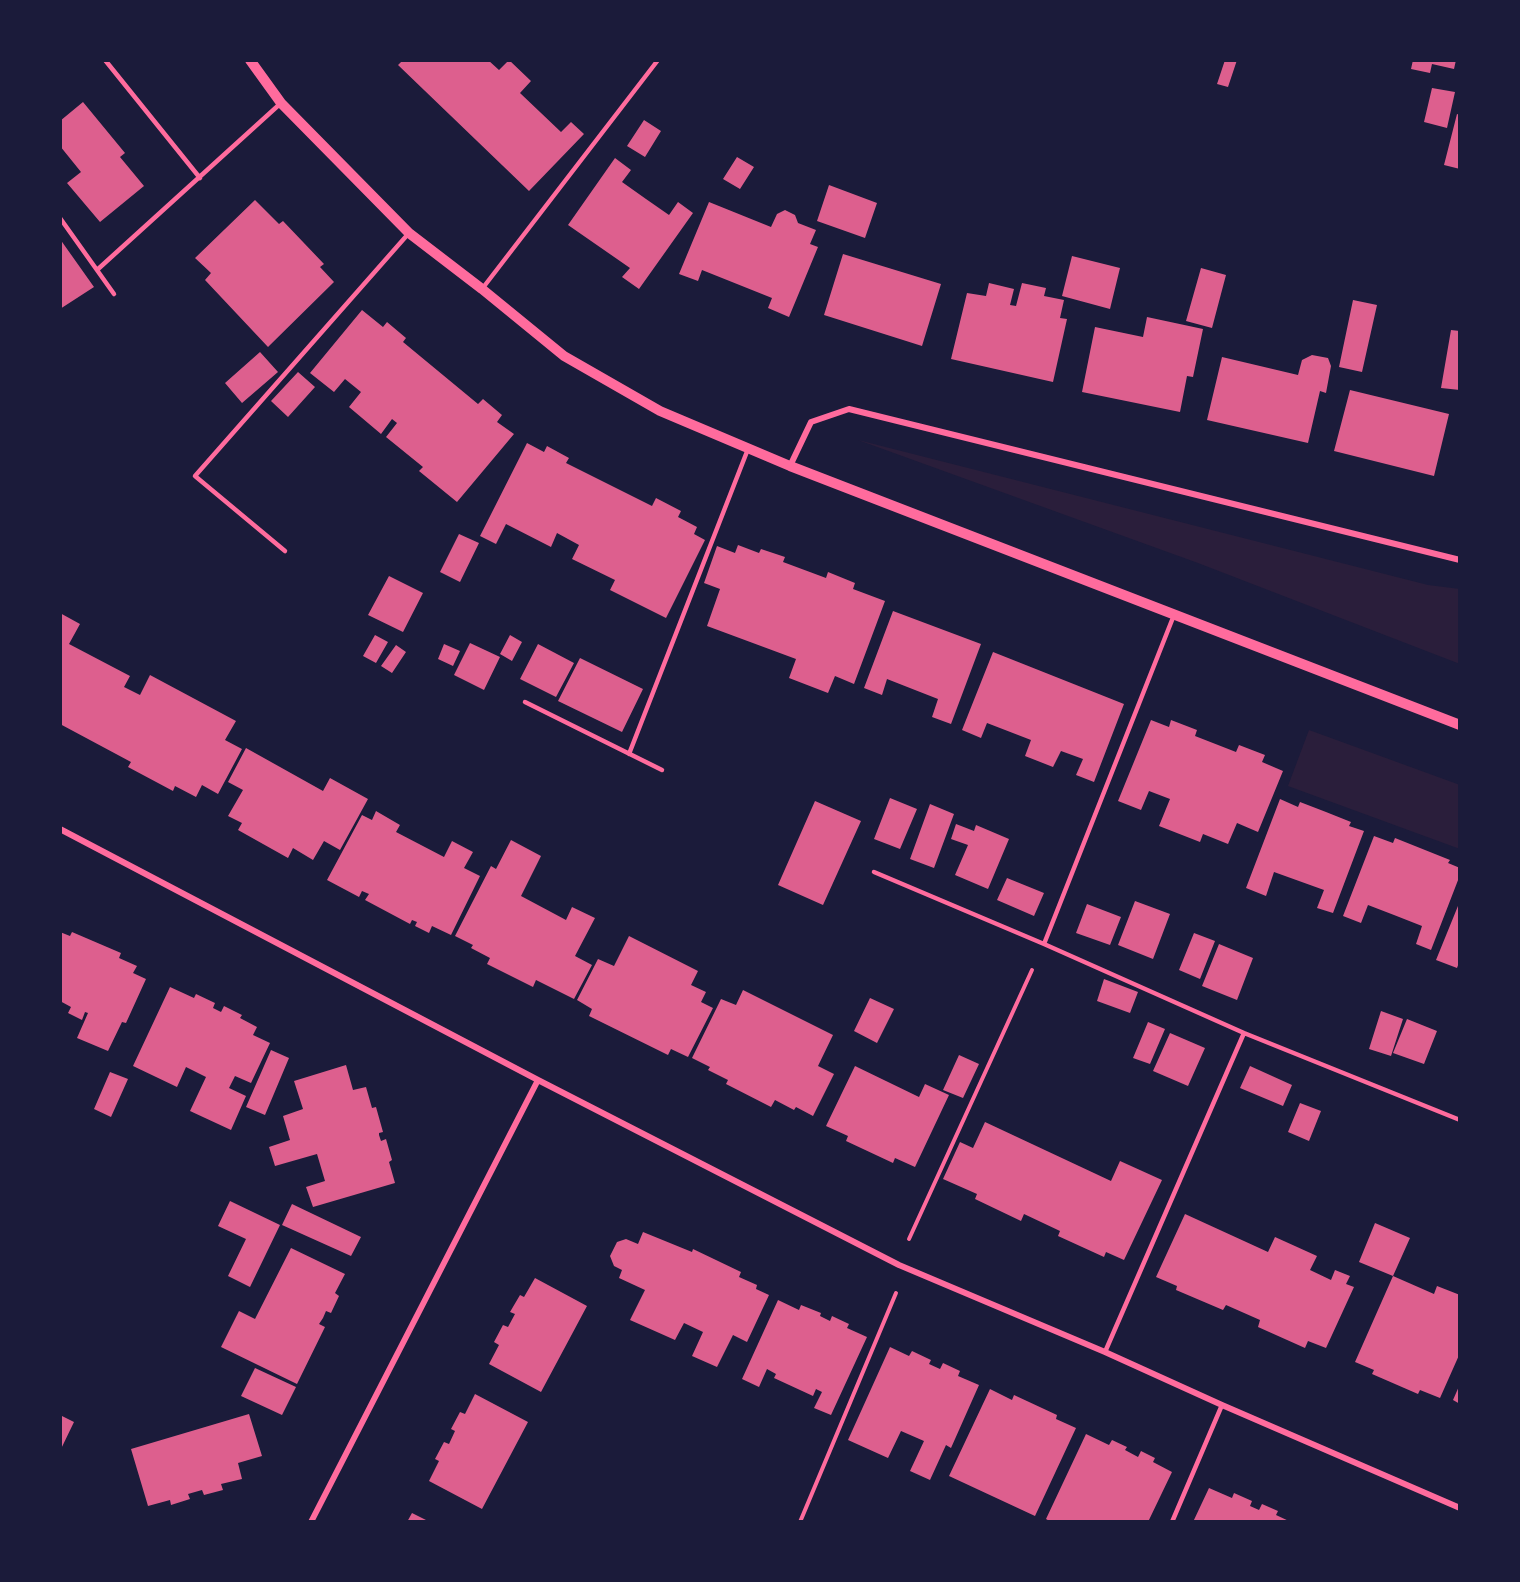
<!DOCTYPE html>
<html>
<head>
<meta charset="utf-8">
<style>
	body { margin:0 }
	#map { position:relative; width:1520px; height:1582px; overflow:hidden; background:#1b1b3a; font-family:"Source Sans 3",sans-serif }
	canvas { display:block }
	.frame { position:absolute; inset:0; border:62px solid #1b1b3a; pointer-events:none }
</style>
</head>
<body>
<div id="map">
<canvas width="1520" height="1582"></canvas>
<div class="frame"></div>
</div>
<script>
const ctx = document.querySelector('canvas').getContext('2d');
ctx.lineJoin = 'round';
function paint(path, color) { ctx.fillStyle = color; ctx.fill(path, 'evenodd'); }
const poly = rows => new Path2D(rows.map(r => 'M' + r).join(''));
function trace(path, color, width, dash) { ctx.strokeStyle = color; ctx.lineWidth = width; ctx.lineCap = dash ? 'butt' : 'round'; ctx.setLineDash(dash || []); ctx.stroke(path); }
paint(poly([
	[858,440,1428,585,1460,589,1460,664,1198,563],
	[1309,730,1460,785,1460,849,1288,786]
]), '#2a1e3b');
paint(poly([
	[403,60,488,60,499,70,509,60,531,81,520,93,561,132,571,122,584,134,529,191,398,65],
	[1225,60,1237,60,1228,87,1217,84],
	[1413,60,1456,60,1454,69,1432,64,1430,73,1411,69],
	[1432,88,1455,92,1447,128,1424,122],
	[83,102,125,153,120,157,144,186,100,222,67,183,81,172,60,146,60,121],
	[1457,114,1460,115,1460,169,1444,165],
	[644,120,661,131,645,157,627,146],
	[737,157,754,167,740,189,723,179],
	[615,158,631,170,622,182,646,199,669,215,678,202,693,213,639,289,622,277,630,268,568,225],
	[829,185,877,203,865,238,817,221],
	[255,200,279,224,283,221,324,264,320,267,334,282,268,347,205,280,211,273,195,258],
	[709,202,771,227,777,214,785,210,795,215,798,223,816,230,810,244,818,247,789,317,768,308,772,298,702,270,698,281,679,274],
	[60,239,94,287,60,309],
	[843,254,941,284,922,346,824,315],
	[1072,256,1120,268,1110,309,1062,296],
	[1201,268,1226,275,1212,328,1186,321],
	[989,283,1014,289,1010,305,1016,306,1022,283,1046,288,1044,296,1064,300,1060,318,1067,319,1053,382,951,359,967,293,986,296],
	[1353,300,1377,305,1362,372,1339,367],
	[362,310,383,327,387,322,406,338,403,342,478,404,483,399,502,415,497,422,514,434,457,502,419,471,423,467,386,437,397,423,392,419,381,434,349,407,361,392,345,379,334,392,310,373],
	[1147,317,1203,329,1193,377,1187,376,1180,412,1082,392,1095,327,1143,337],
	[1451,330,1460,331,1460,390,1441,388],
	[260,352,278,372,242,403,225,383],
	[1312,355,1328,358,1331,366,1326,393,1320,391,1308,443,1207,420,1222,357,1298,375,1302,360],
	[298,372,315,387,288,417,271,401],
	[1350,390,1449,414,1434,476,1334,451],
	[527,443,544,452,547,446,569,458,566,463,652,506,656,498,681,511,678,517,697,527,694,534,705,540,666,618,610,590,615,580,572,559,579,545,557,533,551,547,506,524,496,544,480,536],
	[459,534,479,543,460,582,440,572],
	[738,545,759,553,761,549,785,557,783,562,826,578,828,572,855,583,853,589,885,601,854,684,835,676,828,693,789,678,796,659,707,626,720,589,704,583,717,546,735,553],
	[389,576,423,593,403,632,368,615],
	[893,611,981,644,951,724,932,717,938,699,915,690,887,679,882,695,864,688],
	[60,613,80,624,69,644,130,676,124,687,140,695,150,675,236,721,225,740,242,749,218,794,202,785,196,797,175,786,173,791,128,767,131,762,60,724],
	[375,635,388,642,376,663,363,656],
	[510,635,522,642,512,661,500,654],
	[470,643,500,657,484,690,454,675],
	[444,644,460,651,453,666,438,659],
	[538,644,574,663,556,697,520,679],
	[396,645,406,652,392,673,381,666],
	[993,652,1124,704,1094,782,1076,775,1083,759,1061,751,1053,767,1025,756,1031,740,987,723,981,738,962,730],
	[580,658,643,689,622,732,558,701],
	[1151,720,1169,727,1171,720,1197,730,1195,736,1236,752,1239,745,1265,755,1262,762,1283,771,1258,832,1237,823,1228,844,1203,834,1200,842,1159,826,1170,799,1149,791,1141,810,1118,801],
	[246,748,323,791,330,778,368,799,340,850,324,841,313,860,293,848,288,858,238,830,242,823,228,816,243,790,228,782],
	[890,798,917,809,900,849,874,839],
	[1280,799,1298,807,1300,802,1326,812,1351,822,1349,826,1364,831,1333,913,1317,908,1324,890,1274,872,1266,896,1246,888],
	[815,801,861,821,823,905,778,885],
	[930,804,954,814,934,868,910,859],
	[376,811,400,825,396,832,444,857,452,841,473,852,464,868,480,876,451,935,432,926,429,933,415,926,417,922,412,920,410,924,365,900,369,894,362,891,359,897,327,880,362,815,372,820],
	[956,824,974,831,976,825,1009,839,988,889,955,875,968,845,951,839],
	[1374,836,1393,843,1395,838,1450,860,1448,863,1460,868,1460,875,1431,950,1416,944,1422,926,1394,915,1368,905,1361,923,1343,916],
	[511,840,541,856,521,896,566,920,572,907,595,918,575,956,592,965,574,999,536,980,533,987,487,964,490,958,471,948,473,945,455,936,491,866,496,869],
	[1007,878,1044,893,1034,916,997,900],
	[1135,901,1170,914,1153,959,1118,945],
	[1460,901,1460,960,1457,968,1436,960],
	[1087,904,1121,917,1110,945,1076,933],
	[60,932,70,936,72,932,121,953,119,958,137,966,133,973,146,979,126,1023,122,1022,108,1051,77,1038,88,1013,85,1012,82,1020,68,1013,71,1007,60,1001],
	[1194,933,1215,941,1200,979,1179,970],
	[629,936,698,971,691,985,706,992,701,1002,713,1008,688,1057,671,1049,668,1055,589,1016,592,1009,577,1000,598,959,614,966],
	[1219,944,1253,958,1237,1000,1202,986],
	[1104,979,1138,992,1130,1013,1097,1001],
	[170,987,194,998,196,994,215,1003,213,1008,221,1012,224,1006,242,1015,240,1018,257,1027,253,1035,270,1043,251,1083,235,1076,229,1088,246,1096,231,1130,190,1111,206,1077,186,1067,177,1087,133,1066],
	[743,990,833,1035,818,1066,834,1074,813,1116,796,1107,794,1110,775,1100,771,1107,726,1084,728,1080,708,1070,710,1067,692,1058,721,999,736,1005],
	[870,998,894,1009,877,1043,854,1031],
	[1381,1011,1403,1019,1391,1056,1369,1049],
	[1407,1019,1437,1031,1424,1064,1393,1053],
	[1148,1022,1165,1029,1150,1064,1133,1058],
	[1170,1033,1205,1048,1188,1086,1153,1071],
	[271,1050,289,1058,265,1115,246,1107],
	[959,1055,979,1064,963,1098,943,1090],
	[346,1065,353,1090,366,1087,372,1108,376,1107,383,1132,379,1133,379,1135,381,1141,386,1139,392,1160,389,1162,395,1183,313,1207,306,1187,325,1181,317,1154,275,1166,269,1147,290,1140,283,1116,303,1109,294,1081],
	[855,1066,919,1097,925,1084,949,1095,915,1167,895,1158,893,1163,846,1141,848,1136,826,1126],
	[1250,1066,1292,1085,1283,1106,1240,1088],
	[110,1072,128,1079,111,1117,94,1109],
	[1300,1103,1321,1111,1309,1141,1288,1132],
	[985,1122,1111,1181,1120,1161,1162,1180,1124,1260,1106,1252,1104,1257,1058,1236,1060,1231,1024,1214,1021,1221,975,1199,977,1194,943,1179,960,1142,973,1148],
	[230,1201,280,1225,250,1287,228,1276,246,1239,218,1226],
	[292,1204,361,1237,351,1256,282,1225],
	[1185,1214,1268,1252,1275,1237,1317,1256,1310,1270,1331,1280,1335,1270,1350,1276,1346,1284,1354,1287,1326,1348,1308,1341,1305,1348,1258,1327,1260,1320,1226,1305,1223,1310,1176,1290,1177,1286,1156,1277],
	[1375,1223,1410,1238,1393,1276,1359,1262],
	[643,1232,692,1252,693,1249,741,1272,739,1277,757,1285,756,1289,769,1295,747,1342,733,1335,717,1367,692,1356,703,1332,684,1323,675,1340,630,1320,645,1290,619,1278,622,1270,614,1266,610,1256,617,1242,626,1239,638,1244],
	[291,1248,345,1274,335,1293,339,1296,331,1313,326,1311,323,1318,319,1324,325,1327,297,1384,221,1347,239,1311,255,1319],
	[1393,1276,1434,1294,1437,1286,1460,1295,1460,1353,1440,1398,1420,1390,1418,1394,1372,1374,1374,1370,1355,1362],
	[535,1278,587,1306,541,1392,489,1364,499,1345,494,1342,503,1325,508,1327,515,1314,510,1312,520,1295,524,1297],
	[778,1300,799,1310,801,1305,821,1313,820,1316,830,1321,832,1316,849,1324,847,1328,867,1337,831,1415,814,1408,822,1392,816,1389,813,1396,774,1378,776,1374,767,1369,759,1387,742,1379],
	[890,1347,909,1356,912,1351,931,1360,929,1364,940,1369,943,1363,960,1371,958,1376,979,1385,951,1448,946,1445,930,1480,910,1471,924,1441,901,1431,888,1458,848,1440],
	[255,1368,296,1387,282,1415,241,1396],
	[1460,1384,1460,1404,1453,1400],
	[990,1389,1012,1400,1014,1395,1057,1415,1056,1419,1076,1428,1035,1516,949,1476],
	[475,1394,528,1422,482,1509,429,1481,439,1461,435,1459,444,1442,449,1444,455,1431,451,1429,460,1412,465,1414],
	[249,1414,262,1456,238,1463,242,1479,221,1484,223,1490,204,1495,202,1490,188,1494,190,1499,171,1505,170,1500,148,1506,131,1449],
	[60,1415,74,1422,60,1451],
	[1086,1434,1109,1445,1112,1440,1127,1447,1125,1450,1138,1457,1141,1451,1155,1458,1153,1462,1172,1472,1148,1522,1051,1522,1046,1519],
	[1209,1488,1232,1498,1234,1493,1252,1501,1250,1506,1259,1510,1262,1504,1278,1511,1276,1515,1291,1522,1193,1522],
	[412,1513,430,1522,407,1522]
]), '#dd5f8e');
trace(poly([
	[909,1239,1032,970],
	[800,1522,896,1293]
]), '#ff6b9d', 4);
trace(poly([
	[105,60,200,178],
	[60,218,114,294],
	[97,270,281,103],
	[482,289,658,60],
	[285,551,195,476,409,233],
	[525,702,662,770],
	[629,754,748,449],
	[874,872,1044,944,1244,1033,1460,1120],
	[1044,944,1174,615],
	[1105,1352,1244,1033],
	[1172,1522,1222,1405]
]), '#ff6b9d', 4.5);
trace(poly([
	[790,466,811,422,849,409,1460,560],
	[60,829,538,1080,899,1265,1105,1352,1222,1405,1460,1508],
	[311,1522,538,1080]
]), '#ff6b9d', 6);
trace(poly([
	[250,60,281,103,409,233,482,289,564,356,660,411,790,466,1460,725]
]), '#ff6b9d', 10);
</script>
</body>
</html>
